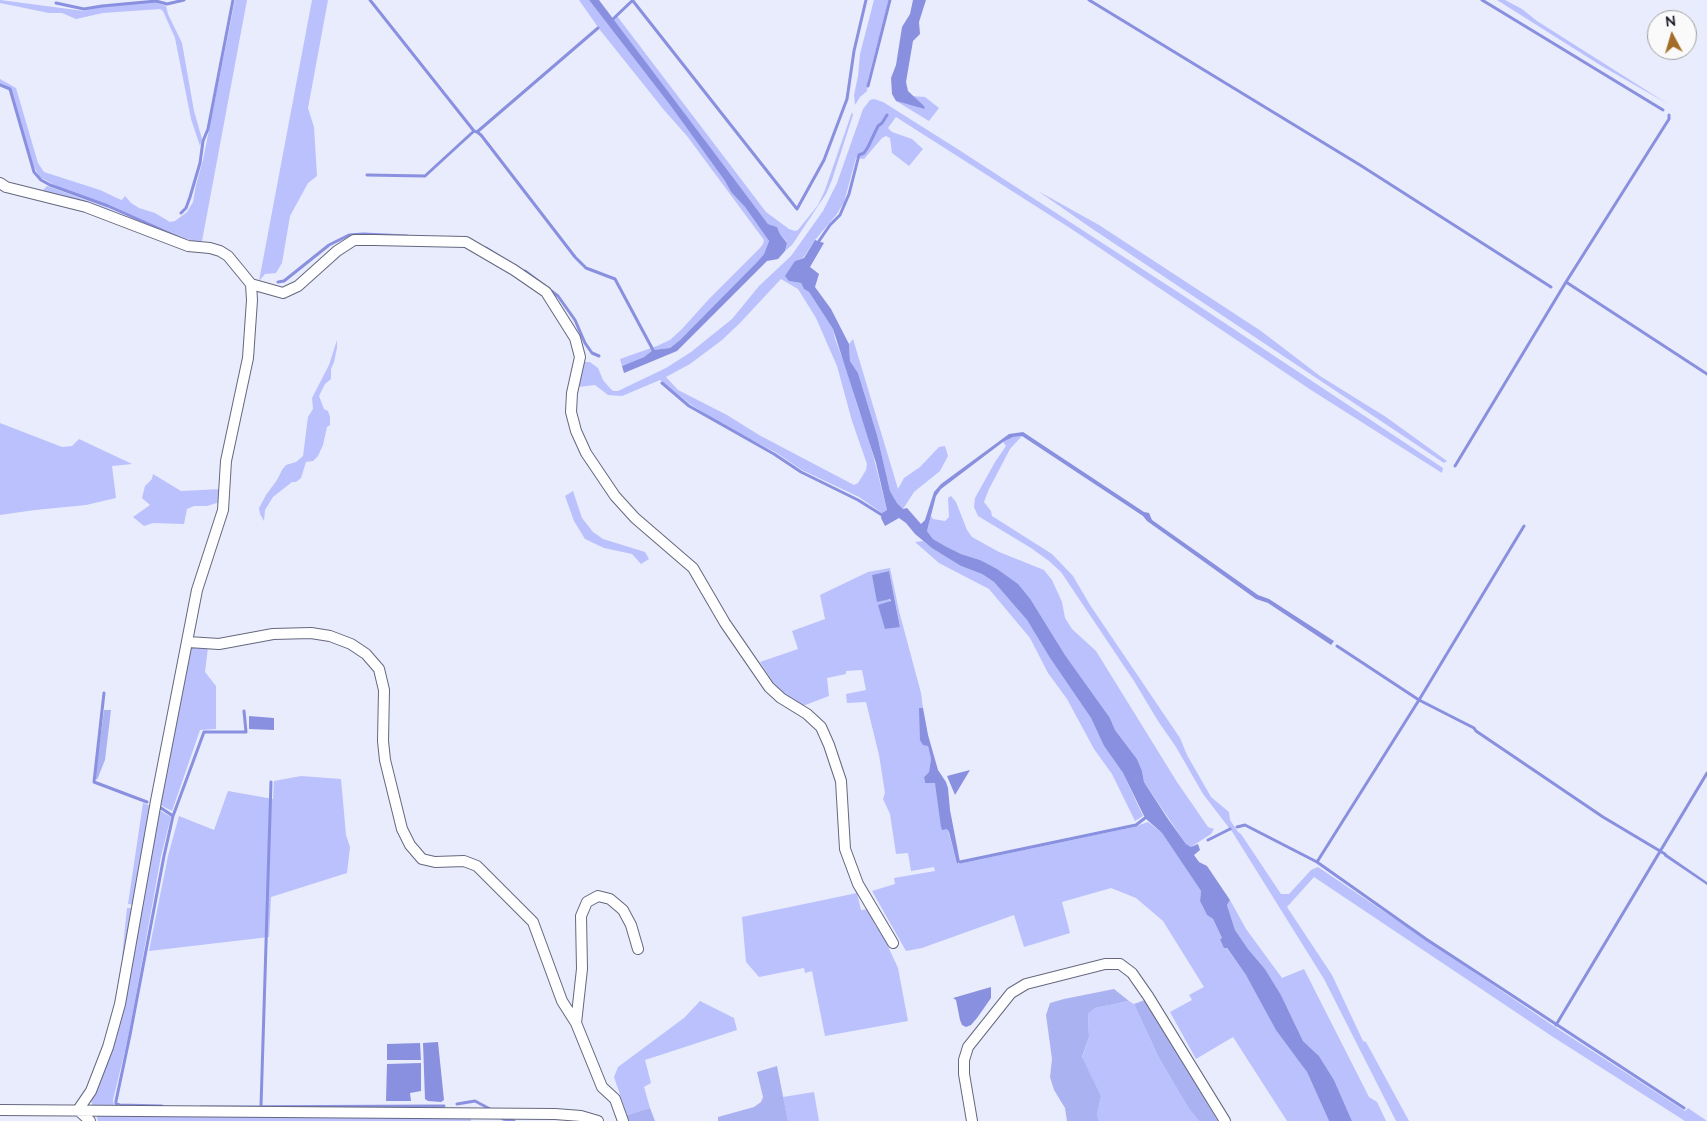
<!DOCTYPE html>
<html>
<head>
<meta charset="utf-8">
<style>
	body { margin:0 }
	#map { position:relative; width:1707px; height:1121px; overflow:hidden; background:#e9ecfc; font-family:Mulish,sans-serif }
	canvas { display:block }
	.north { position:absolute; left:1647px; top:10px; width:50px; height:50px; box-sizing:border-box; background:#fafafa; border:1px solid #9e9fa3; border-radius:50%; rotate:354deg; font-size:14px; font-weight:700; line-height:20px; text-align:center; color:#151620 }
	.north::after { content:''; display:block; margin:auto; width:18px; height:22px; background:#a46d28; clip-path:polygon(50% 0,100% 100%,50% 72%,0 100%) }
</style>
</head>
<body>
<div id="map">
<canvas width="1707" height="1121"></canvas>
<div class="north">N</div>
</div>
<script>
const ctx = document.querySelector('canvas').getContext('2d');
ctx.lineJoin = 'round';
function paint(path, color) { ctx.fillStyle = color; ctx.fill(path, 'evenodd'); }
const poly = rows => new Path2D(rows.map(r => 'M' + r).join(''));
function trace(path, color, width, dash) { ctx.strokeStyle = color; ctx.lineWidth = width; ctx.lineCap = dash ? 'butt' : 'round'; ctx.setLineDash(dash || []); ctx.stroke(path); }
paint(poly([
	[0,0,84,11,101,7,155,2,166,6,168,14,182,43,194,111,202,139,200,146,191,119,175,38,163,11,160,9,103,13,76,19,62,13,49,13,5,4,0,3],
	[235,0,247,0,202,241,194,242,108,205,58,187,40,177,34,167,11,89,0,84,0,79,16,88,38,163,44,172,100,190,119,199,122,200,125,196,131,203,139,208,155,213,170,222,175,221,187,212,193,202,196,185,203,160],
	[312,0,328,0,308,108,314,127,317,176,308,183,290,216,282,263,276,273,265,274,259,281],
	[579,0,589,0,670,105,725,181,731,192,745,207,769,241,764,254,758,261,680,340,670,348,653,350,644,357,622,366,620,359,657,346,670,340,682,329,709,299,760,248,763,244,764,240,687,136,664,110,600,30],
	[874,0,889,0,868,79,867,91,860,97,855,105,854,95,858,76,860,54],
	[1497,0,1505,0,1522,9,1537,21,1668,104,1600,65],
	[617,16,766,212,789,229,795,231,798,230,818,205,825,190,852,112,853,115,832,180,826,194,792,245,785,251,787,242,780,234,777,227,768,224,732,177,614,20],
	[911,96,925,97,939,108,929,121,896,101,925,108,918,101],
	[874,99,883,102,956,148,1187,298,1443,468,1442,473,1311,390,1070,228,896,117,888,128,892,132,912,139,923,149,909,166,892,153,890,138,886,136,882,138,864,159,856,158,844,202,837,214,815,240,803,258,795,261,789,281,801,283,804,289,809,292,833,329,835,339,846,368,859,411,869,439,887,510,882,513,859,497,802,470,775,452,721,424,690,404,660,380,622,396,608,395,595,385,578,387,584,362,590,362,598,368,603,380,608,386,613,391,618,391,666,368,691,352,732,319,759,286,791,256,823,211,837,183,863,109,870,100],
	[781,279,798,289,816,318,837,366,852,421,867,464,866,470,858,483,854,485,759,435,727,415,678,390,666,377,690,364,722,340,739,324],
	[6,186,43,190,47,186,107,208,164,232],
	[1038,191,1099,225,1261,331,1320,376,1386,417,1447,461,1444,463,1094,230],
	[853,339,898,489,904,478,920,467,939,447,945,446,948,456,940,471,914,492,903,509,897,503,890,491,877,435,858,373,850,361,849,344],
	[337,340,337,348,334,362,331,369,331,379,325,384,319,396,324,409,328,411,330,417,330,425,327,427,323,445,318,456,313,461,306,462,301,478,296,482,292,482,273,497,265,510,264,521,260,514,259,508,266,495,277,480,282,470,286,465,296,462,303,456,308,417,313,409,312,398,329,365],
	[0,423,62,447,72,446,79,439,132,464,112,466,116,498,86,505,35,510,0,515],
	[1022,436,1010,449,989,489,984,502,991,511,992,516,1052,554,1073,576,1090,605,1180,738,1187,755,1211,797,1229,812,1230,820,1238,832,1241,834,1281,894,1289,894,1311,870,1318,867,1555,1027,1685,1111,1688,1108,1707,1121,1685,1121,1550,1035,1314,877,1287,907,1332,975,1363,1041,1366,1042,1409,1121,1396,1121,1324,979,1233,833,1203,794,1176,747,1158,721,1134,681,1061,572,1049,561,1031,548,978,516,974,507,975,498,995,462,1006,446,1003,442,1013,437],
	[153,474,181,491,222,489,220,502,207,506,194,506,187,509,184,524,153,523,144,526,133,517,150,505,142,498,145,486,152,479],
	[573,491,582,518,593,532,603,539,645,552,649,559,641,564,632,554,604,548,585,539,574,521,565,496],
	[951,496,956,502,967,530,972,537,999,552,1044,570,1052,580,1062,602,1065,618,1072,629,1096,651,1177,782,1208,827,1214,829,1211,834,1191,847,1186,844,1144,782,1142,771,1137,759,1115,730,1110,718,1065,655,1031,600,980,560,961,554,945,546,933,539,927,531,931,516,933,519,945,521,949,517,948,498],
	[923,541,961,566,982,574,994,582,1027,620,1050,658,1091,718,1104,746,1123,773,1143,816,1135,821,1112,774,1094,749,1067,699,1048,673,1030,638,989,589,939,563,915,542],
	[890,568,899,611,921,693,923,708,920,708,920,732,928,746,931,759,929,772,924,777,925,783,935,782,957,864,1134,827,1148,822,1162,833,1201,891,1200,901,1207,915,1213,919,1222,938,1220,939,1246,975,1307,1072,1329,1121,1287,1121,1233,1037,1196,1059,1170,1012,1192,1000,1189,995,1204,987,1163,921,1136,898,1111,888,1062,902,1070,933,1024,947,1014,915,922,948,906,951,872,891,895,884,894,878,935,871,934,867,911,871,908,853,896,854,890,814,883,799,885,793,879,755,866,702,847,703,846,694,866,690,862,670,846,671,846,674,827,678,829,696,800,707,780,693,760,662,798,649,792,631,825,619,820,595,868,572],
	[889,571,900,626,885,629,891,602,872,575],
	[191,647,208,647,205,672,216,686,216,729,200,730,172,811,160,805],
	[301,776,341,779,346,835,350,847,347,873,271,897,269,937,149,951,168,856,179,816,214,830,228,791,273,799,274,781],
	[143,803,151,806,134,905,128,904],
	[159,810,171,817,161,856,129,1034,113,1100,114,1106,93,1106,91,1101,113,1044],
	[857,893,861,910,870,909,874,923,886,942,898,968,908,1021,825,1036,812,971,805,973,804,968,759,977,746,962,742,917],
	[1230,900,1246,929,1282,978,1304,969,1369,1097,1377,1102,1386,1121,1352,1121,1334,1080,1319,1056,1303,1041,1281,995,1265,969,1248,949,1235,930,1227,905],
	[127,908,134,908,124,957,122,957],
	[700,1001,734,1018,737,1030,645,1060,651,1083,644,1087,650,1108,627,1115,614,1077,618,1067,684,1018],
	[1129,1001,1134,1004,1159,1058,1189,1109,1199,1121,1099,1121,1097,1115,1101,1096,1082,1058,1089,1037,1088,1014,1095,1008],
	[814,1092,819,1121,788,1121,783,1097],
	[98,1115,471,1118,471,1121,98,1121,97,1118]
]), '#bac1fd');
paint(poly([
	[104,710,111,710,105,760,97,780,95,777],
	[1114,989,1129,1001,1095,1008,1088,1014,1089,1037,1082,1057,1101,1096,1097,1115,1099,1121,1067,1121,1065,1108,1054,1090,1050,1077,1052,1059,1046,1015,1050,1003,1064,999],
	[1145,1000,1218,1121,1199,1121,1189,1109,1159,1058,1134,1004],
	[777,1066,788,1121,718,1121,718,1117,754,1107,761,1102,763,1097,757,1072],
	[650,1108,655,1121,629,1121,627,1115]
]), '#aab2f2');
paint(poly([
	[589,0,599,0,768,224,777,227,780,234,787,243,785,251,778,259,767,261,677,351,624,373,622,366,644,357,653,350,670,348,680,340,758,261,764,254,769,241,745,207,731,192,725,181,670,105],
	[913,0,926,0,919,22,920,34,913,41,906,82,908,91,924,106,925,109,896,101,892,94,891,78,896,65,902,27,910,14],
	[815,240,824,243,810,267,819,274,815,287,831,309,849,344,850,361,858,373,877,435,890,491,897,503,903,509,907,508,921,524,925,520,934,492,941,484,1009,434,1023,432,1144,512,1149,513,1152,520,1258,595,1269,599,1334,641,1331,645,1268,603,1256,599,1147,521,1143,516,1022,436,1013,437,1003,442,941,489,936,496,927,531,933,539,945,546,961,554,980,560,997,569,1018,584,1031,600,1065,655,1110,718,1115,730,1137,759,1142,771,1144,782,1168,819,1186,844,1191,847,1198,844,1200,850,1194,855,1199,862,1207,866,1230,900,1227,905,1235,930,1248,949,1265,969,1281,995,1303,1041,1319,1056,1334,1080,1352,1121,1329,1121,1307,1072,1276,1030,1246,975,1227,948,1224,948,1220,939,1222,938,1213,919,1207,915,1200,901,1201,891,1162,833,1145,818,1123,773,1104,746,1091,718,1050,658,1027,620,994,582,982,574,961,566,932,548,915,534,906,523,899,518,885,526,881,518,882,513,887,510,876,463,833,329,809,292,804,289,801,283,789,281,785,276,795,261,804,258],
	[889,571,900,627,885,629,878,605,891,601,890,599,877,602,872,575],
	[919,708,923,708,928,735,938,770,946,782,948,788,950,810,960,862,957,864,949,832,947,829,942,830,941,827,935,783,925,783,924,777,929,772,931,759,928,746,923,745,920,740],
	[249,716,274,718,274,730,249,729],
	[970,770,955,795,947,776],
	[1665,853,1707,882,1707,885,1664,856],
	[991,987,991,998,977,1018,971,1025,966,1027,962,1025,960,1020,956,1000,953,998],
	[438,1042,444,1100,441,1102,428,1101,425,1099,423,1043],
	[420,1043,421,1060,387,1060,387,1044],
	[421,1063,421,1091,410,1093,411,1101,386,1101,387,1064]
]), '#8990df');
trace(poly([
	[370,0,474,131,477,132,598,28],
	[1089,0,1360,165,1551,287],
	[1482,0,1663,110],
	[633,1,797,209,824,160,847,99,854,51,866,0],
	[56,3,84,9,102,6,156,1,167,4,184,0],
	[613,19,633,0],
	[0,85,10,89,34,172,41,180,50,185,108,206,185,240],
	[868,86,890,0],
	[477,132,481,135,575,257,586,268,615,279,653,350],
	[367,175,425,176,474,131],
	[181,213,186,208,190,197,200,163,203,141,208,129,233,0],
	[819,241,830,225,840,215,849,194,859,155,864,153,868,147,878,126,882,123,887,115],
	[486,248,502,258],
	[525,271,558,296,575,320,585,343,592,353,599,356],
	[278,282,284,281,329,245,349,235,363,234,407,236],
	[1566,282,1707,374],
	[662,383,689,406,774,454,801,472,858,500,882,515],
	[1455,466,1566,282,1669,119,1669,115],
	[1337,646,1419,700,1474,728,1476,731,1603,817,1665,854],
	[104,693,94,782,147,802],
	[161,808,173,816],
	[1237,827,1245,825,1317,862,1426,939,1684,1108],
	[1208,840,1230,829],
	[960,862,1136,825,1145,818],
	[1317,862,1419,700,1524,526],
	[1556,1025,1707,773],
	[457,1104,475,1101,490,1109],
	[162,1106,120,1105,116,1104,116,1101,130,1035,164,856,173,816,204,732,246,732,244,711],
	[261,1106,271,782],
	[201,1107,444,1106],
	[503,1119,514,1121]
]), '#8990df', 3);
const minor = poly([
	[0,183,6,187,86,207,188,246,210,248,220,251,228,256,251,284,252,300,248,358,226,461,223,510,197,590,156,801,120,1004,108,1047,91,1091,78,1110,90,1121],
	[251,284,283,293,298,286,337,251,354,240,374,240,466,242,514,270,546,292,575,338,580,357,572,393,571,412,576,431,586,453,615,496,635,518,693,568,725,623,769,687,781,698,807,714,821,727,829,745,841,781,845,849,858,884,893,943],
	[188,642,219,644,273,634,311,633,330,636,351,644,366,654,379,669,384,690,383,741,385,760,402,829,410,845,422,859,435,862,464,861,477,866,533,922,562,1001,576,1023,602,1087,615,1099,623,1121],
	[576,1023,582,969,581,916,587,902,598,896,610,899,623,910,631,925,638,949],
	[0,1110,555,1114,581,1116,598,1121],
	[972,1121,964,1074,964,1060,968,1047,1011,993,1026,984,1105,964,1120,964,1132,973,1148,996,1225,1121]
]);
trace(minor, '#65687f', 12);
trace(minor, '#fff', 10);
</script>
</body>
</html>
